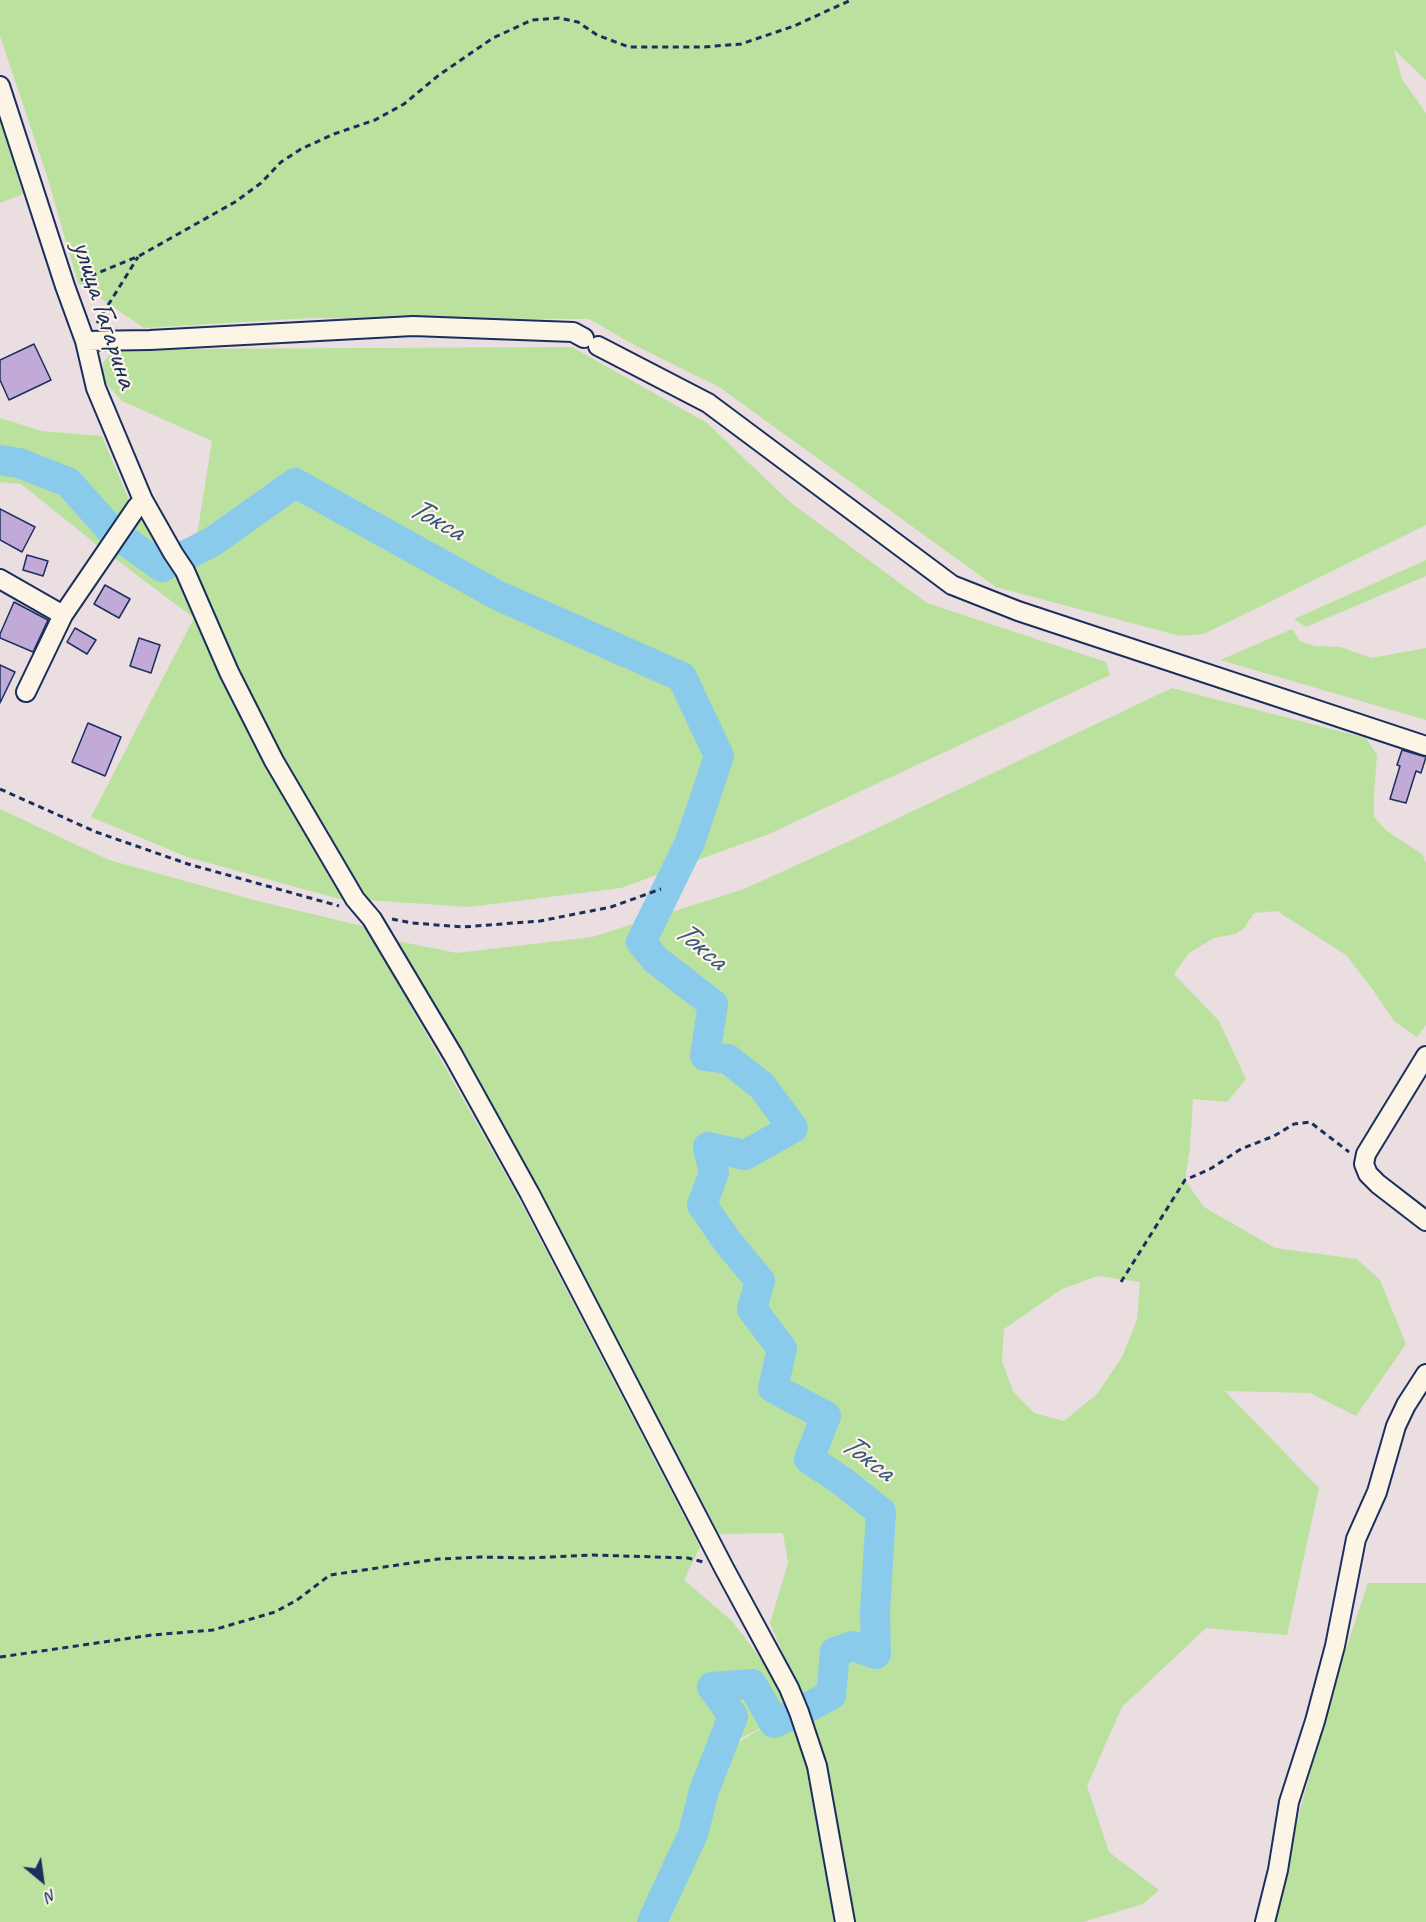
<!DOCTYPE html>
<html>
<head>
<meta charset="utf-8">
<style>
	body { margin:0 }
	#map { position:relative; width:1426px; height:1922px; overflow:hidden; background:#eadee1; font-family:Caveat,sans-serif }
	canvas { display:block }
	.north { position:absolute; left:12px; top:1850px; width:60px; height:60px; -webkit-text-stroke:4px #fcf5e5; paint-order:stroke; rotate:151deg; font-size:16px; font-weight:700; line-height:24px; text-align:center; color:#1b2f5e }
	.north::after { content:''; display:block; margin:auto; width:21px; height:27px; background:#1b2f5e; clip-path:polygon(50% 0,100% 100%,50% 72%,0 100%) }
</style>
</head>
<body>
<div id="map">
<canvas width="1426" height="1922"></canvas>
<div class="north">N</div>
</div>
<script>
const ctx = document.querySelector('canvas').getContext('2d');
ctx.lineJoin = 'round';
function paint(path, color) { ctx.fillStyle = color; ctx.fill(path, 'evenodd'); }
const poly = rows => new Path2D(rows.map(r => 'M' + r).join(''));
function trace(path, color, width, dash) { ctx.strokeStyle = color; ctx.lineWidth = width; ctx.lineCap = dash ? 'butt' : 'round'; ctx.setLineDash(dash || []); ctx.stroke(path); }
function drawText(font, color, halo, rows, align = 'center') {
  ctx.font = font + ' Caveat,sans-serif'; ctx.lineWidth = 4.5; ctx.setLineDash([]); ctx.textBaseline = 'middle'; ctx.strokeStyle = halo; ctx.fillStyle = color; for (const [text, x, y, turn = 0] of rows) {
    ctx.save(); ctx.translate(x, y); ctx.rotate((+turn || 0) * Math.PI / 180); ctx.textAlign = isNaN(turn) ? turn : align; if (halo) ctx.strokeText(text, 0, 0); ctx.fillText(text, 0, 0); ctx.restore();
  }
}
paint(poly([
	[0,0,1426,0,1426,80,1394,50,1402,79,1426,113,1426,525,1204,634,1180,636,996,587,719,387,636,346,589,319,309,318,144,328,78,283,47,176,0,36],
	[0,119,23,194,0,203],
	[142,345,163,349,572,347,707,423,790,502,927,603,1106,662,1110,675,769,834,621,888,469,907,367,900,283,758,191,572,212,441,122,401,103,380,103,363,116,347],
	[0,418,42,431,102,436,129,500,149,527,189,602,264,765,343,900,187,857,91,817,194,618,97,545,21,484,0,482],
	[1426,560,1426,576,1306,627,1294,619],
	[1292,629,1300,641,1315,646,1341,647,1371,658,1426,648,1426,720,1220,660],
	[1172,688,1366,738,1377,755,1374,795,1374,817,1387,831,1422,854,1426,863,1426,1025,1417,1037,1394,1021,1373,990,1346,955,1277,911,1254,913,1244,928,1236,934,1214,938,1189,953,1174,974,1219,1021,1246,1079,1227,1102,1193,1099,1190,1147,1185,1180,1204,1207,1275,1248,1357,1259,1380,1280,1406,1344,1356,1416,1310,1393,1225,1391,1319,1488,1287,1635,1206,1628,1122,1707,1087,1786,1109,1852,1159,1890,1143,1904,1083,1922,853,1922,825,1761,797,1687,770,1623,788,1563,783,1533,719,1534,514,1145,397,941,457,953,592,937,744,889,854,839],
	[1098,1276,1140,1282,1137,1320,1122,1357,1097,1394,1064,1421,1034,1413,1013,1391,1002,1361,1004,1329,1062,1289],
	[0,809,109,860,258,901,366,927,516,1193,700,1547,684,1580,732,1621,783,1688,812,1767,836,1922,656,1922,695,1835,722,1752,772,1722,717,1751,690,1834,650,1919,636,1922,0,1922],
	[1368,1583,1426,1583,1426,1922,1275,1922,1280,1886,1330,1697]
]), '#bae29e');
trace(poly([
	[0,460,19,463,68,482,117,537,130,544,162,567,212,542,295,483,499,596,682,677,719,756,690,842,641,942,656,960,713,1004,705,1056,728,1059,762,1086,793,1128,745,1155,708,1147,714,1173,702,1205,727,1241,760,1281,752,1309,782,1349,773,1388,826,1416,809,1459,842,1481,881,1512,875,1611,876,1654,853,1646,835,1652,831,1695,799,1712,774,1723,752,1684,712,1687,733,1716,704,1791,693,1834,652,1922]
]), '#8acaeb', 30);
const building = poly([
	[34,344,51,380,9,400,0,380,0,360,34,344],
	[0,509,35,527,22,552,0,540,0,509],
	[27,555,48,561,43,576,23,570,27,555],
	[105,585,130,599,119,618,94,604,105,585],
	[14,602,48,620,33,652,0,638,0,634,14,602],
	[75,628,96,640,87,654,67,642,75,628],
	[139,638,160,645,151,673,130,666,139,638],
	[0,665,15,672,0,703,0,665],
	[88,723,121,737,105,776,72,762,88,723],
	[1402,750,1426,757,1421,773,1416,771,1406,803,1390,799,1400,766,1397,765,1402,750]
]);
paint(building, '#c1a9d8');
trace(building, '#1b2f5e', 1.5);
const minor = poly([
	[0,86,65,286,85,341,96,388,143,500,173,553,185,571,229,672,274,761,355,899,372,919,453,1055,530,1194,724,1568,789,1688,799,1712,817,1766,845,1922],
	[85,341,150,340,413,326,573,332,584,338],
	[598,346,708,403,952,585,1018,611,1426,746],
	[0,579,63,615,136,508,143,500],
	[26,692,63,615],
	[1426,1056,1366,1154,1364,1164,1368,1174,1378,1184,1426,1221],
	[1265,1922,1278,1870,1289,1802,1315,1721,1335,1646,1356,1539,1377,1492,1396,1426,1406,1405,1426,1374]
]);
trace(minor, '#1b2f5e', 22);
trace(poly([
	[81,280,139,256,235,202,261,183,281,162,301,149,334,134,375,120,404,104,439,75,493,38,532,20,559,18,578,22,597,35,629,47,703,47,741,44,794,26,851,0],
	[97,323,138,257],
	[0,789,96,832,188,864,339,906],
	[392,919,412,923,463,927,540,921,611,907,661,889],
	[1121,1282,1185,1180,1210,1169,1241,1149,1274,1136,1294,1124,1310,1122,1349,1152],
	[0,1657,152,1635,213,1630,275,1612,297,1600,330,1575,438,1559,480,1557,528,1558,593,1555,688,1558,703,1562]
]), '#1b2f5e', 3, [6, 4.5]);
trace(minor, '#fcf5e5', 18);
drawText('30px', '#1b2f5e', '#fcf5e5', [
	["улица Гагарина",104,315,72]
]);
drawText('italic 32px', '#375681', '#fcf5e5', [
	["Токса",436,520,29],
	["Токса",700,946,40],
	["Токса",867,1458,37]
]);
</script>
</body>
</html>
